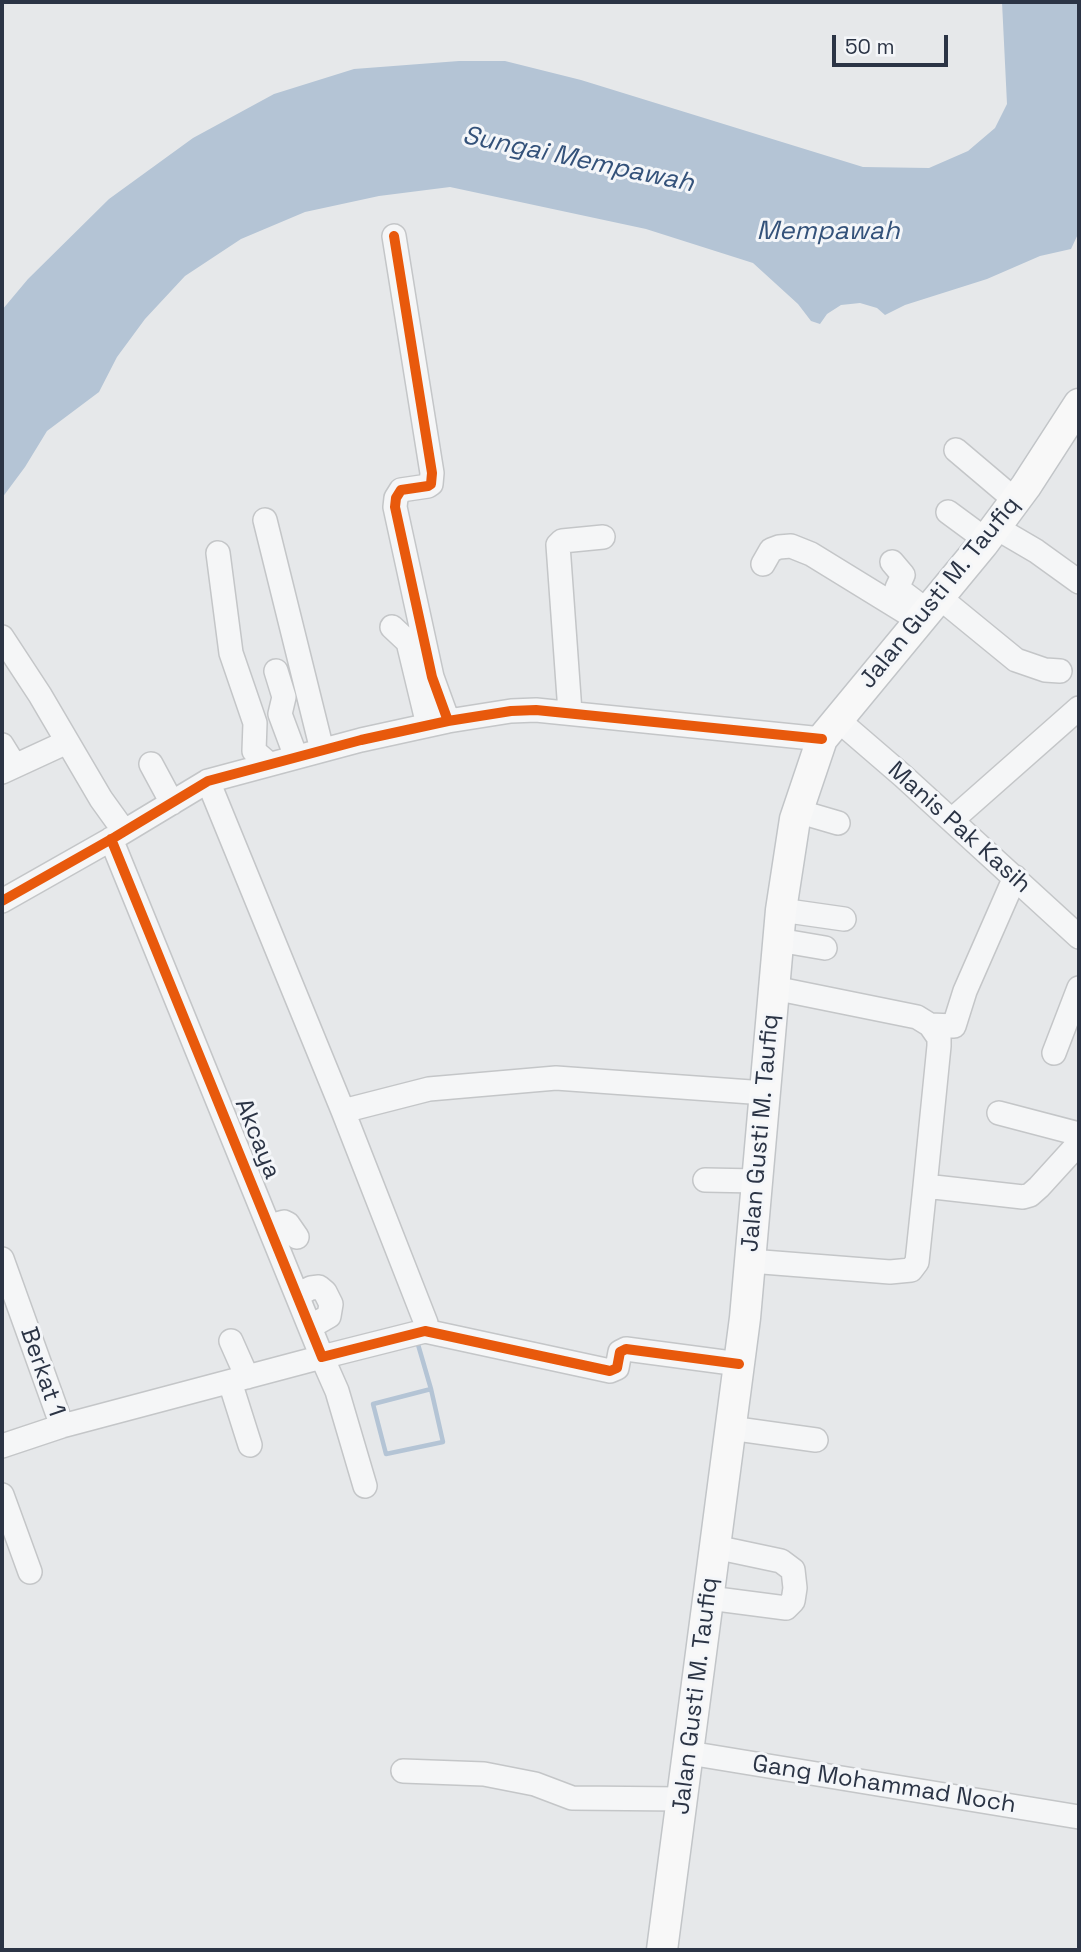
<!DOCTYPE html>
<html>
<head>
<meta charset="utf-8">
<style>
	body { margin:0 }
	#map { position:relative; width:1081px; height:1952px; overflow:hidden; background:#e6e8ea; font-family:"Space Grotesk",sans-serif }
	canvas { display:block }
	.frame { position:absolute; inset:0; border:4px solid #2b3445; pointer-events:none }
	.scale { position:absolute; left:832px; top:35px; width:116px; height:32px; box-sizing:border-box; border:4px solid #2b3445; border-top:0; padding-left:9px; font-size:21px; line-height:24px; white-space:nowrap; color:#2b3445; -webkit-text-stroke:5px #f4f6f9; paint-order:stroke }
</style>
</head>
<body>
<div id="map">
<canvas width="1081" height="1952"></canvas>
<div class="frame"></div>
<div class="scale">50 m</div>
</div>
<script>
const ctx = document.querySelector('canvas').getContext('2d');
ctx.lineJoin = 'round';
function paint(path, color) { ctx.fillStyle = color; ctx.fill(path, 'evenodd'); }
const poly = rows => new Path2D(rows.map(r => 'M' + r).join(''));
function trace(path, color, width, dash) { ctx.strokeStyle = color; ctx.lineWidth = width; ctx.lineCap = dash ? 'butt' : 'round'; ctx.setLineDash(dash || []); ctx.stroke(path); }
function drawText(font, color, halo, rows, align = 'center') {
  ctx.font = font + ' "Space Grotesk",sans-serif'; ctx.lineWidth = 6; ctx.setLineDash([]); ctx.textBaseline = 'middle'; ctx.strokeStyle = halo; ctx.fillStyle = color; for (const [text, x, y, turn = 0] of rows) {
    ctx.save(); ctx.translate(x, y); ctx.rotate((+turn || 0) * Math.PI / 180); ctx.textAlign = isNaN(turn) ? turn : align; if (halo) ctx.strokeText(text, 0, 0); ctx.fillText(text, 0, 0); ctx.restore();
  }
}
paint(poly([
	[1002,2,1079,2,1079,232,1071,249,1040,256,987,279,905,305,885,315,877,308,860,303,841,305,827,314,820,324,811,321,798,304,753,263,646,229,450,187,379,196,305,212,241,239,185,276,145,319,117,357,99,392,47,431,25,467,2,498,2,310,28,279,109,199,193,138,274,94,354,69,459,61,505,61,581,80,863,167,929,168,968,151,995,128,1007,104]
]), '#b4c4d5');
trace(poly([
	[417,1341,431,1389,373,1404,386,1454,443,1442,431,1389]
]), '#b4c4d5', 4.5);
const minor = poly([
	[394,236,432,473,431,484,428,486,401,490,396,498,395,507,432,677,448,721],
	[956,450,1015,500],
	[948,512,986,540],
	[265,520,322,750],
	[995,527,1036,551,1079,582],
	[218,553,231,653,255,723,254,751,269,764],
	[892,562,903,575,897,588,922,607],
	[763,564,771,550,779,547,791,546,811,554,920,621],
	[939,597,1016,660,1045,670,1060,671],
	[392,627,408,642,428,725],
	[2,637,40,695,101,799,124,831],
	[276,671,284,697,280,714,296,757],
	[570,712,558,545,562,541,603,537],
	[838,720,903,776,1079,937],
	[2,745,15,766],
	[151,764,172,803],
	[2,772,67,742],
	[208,781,343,1111,426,1323,425,1331],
	[797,811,838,823],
	[952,820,1079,708],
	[111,839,322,1357,425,1331,610,1371,617,1368,620,1352,626,1349,739,1364],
	[2,901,115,837,208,781,361,740,448,721,511,711,536,710,822,739],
	[781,910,844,919],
	[778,940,825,948],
	[774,988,917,1017,930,1025,939,1038,939,1046,925,1186],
	[930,1025,954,1026,965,991,1015,877],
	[1054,1053,1079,988],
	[343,1111,429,1089,556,1078,765,1093],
	[999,1113,1079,1134],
	[705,1180,757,1181],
	[269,1226,284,1222,288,1224,297,1237],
	[2,1259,62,1426,2,1446],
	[750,1261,890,1272,911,1270,917,1262,925,1186,1023,1197,1030,1195,1039,1187,1079,1143],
	[297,1295,311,1288,319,1287,325,1292,331,1304,329,1316,310,1327],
	[231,1341,247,1377],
	[230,1382,250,1445],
	[62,1426,322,1357,337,1391,365,1486],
	[730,1428,816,1440],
	[2,1495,30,1572],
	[709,1598,786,1608,793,1601,795,1588,793,1570,781,1561,715,1547],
	[689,1753,1079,1817],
	[403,1771,484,1774,535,1784,572,1798,682,1799]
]);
const major = poly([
	[662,1950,745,1318,781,910,795,819,822,739,983,544,1026,486,1079,404]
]);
trace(minor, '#c4c6c8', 26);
trace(major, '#c2c5c8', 33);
trace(minor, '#f5f6f7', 23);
trace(major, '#f8f8f8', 30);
trace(poly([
	[394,236,432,473,431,484,428,486,401,490,396,498,395,507,432,677,448,721],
	[111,839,322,1357,425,1331,610,1371,617,1368,620,1352,626,1349,739,1364],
	[2,901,115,837,208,781,361,740,448,721,511,711,536,710,822,739]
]), '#e8590c', 10);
drawText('24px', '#2b3445', '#f4f6f9', [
	["Jalan Gusti M. Taufiq",940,593,-51],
	["Manis Pak Kasih",959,828,42],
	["Jalan Gusti M. Taufiq",761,1133,-85],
	["Akcaya",257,1139,68],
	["Berkat 1",42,1372,71],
	["Jalan Gusti M. Taufiq",696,1696,-83],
	["Gang Mohammad Noch",884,1785,9]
]);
drawText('italic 26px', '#34527a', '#f4f6f9', [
	["Sungai Mempawah",578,160,12],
	["Mempawah",828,232]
]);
</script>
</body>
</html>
